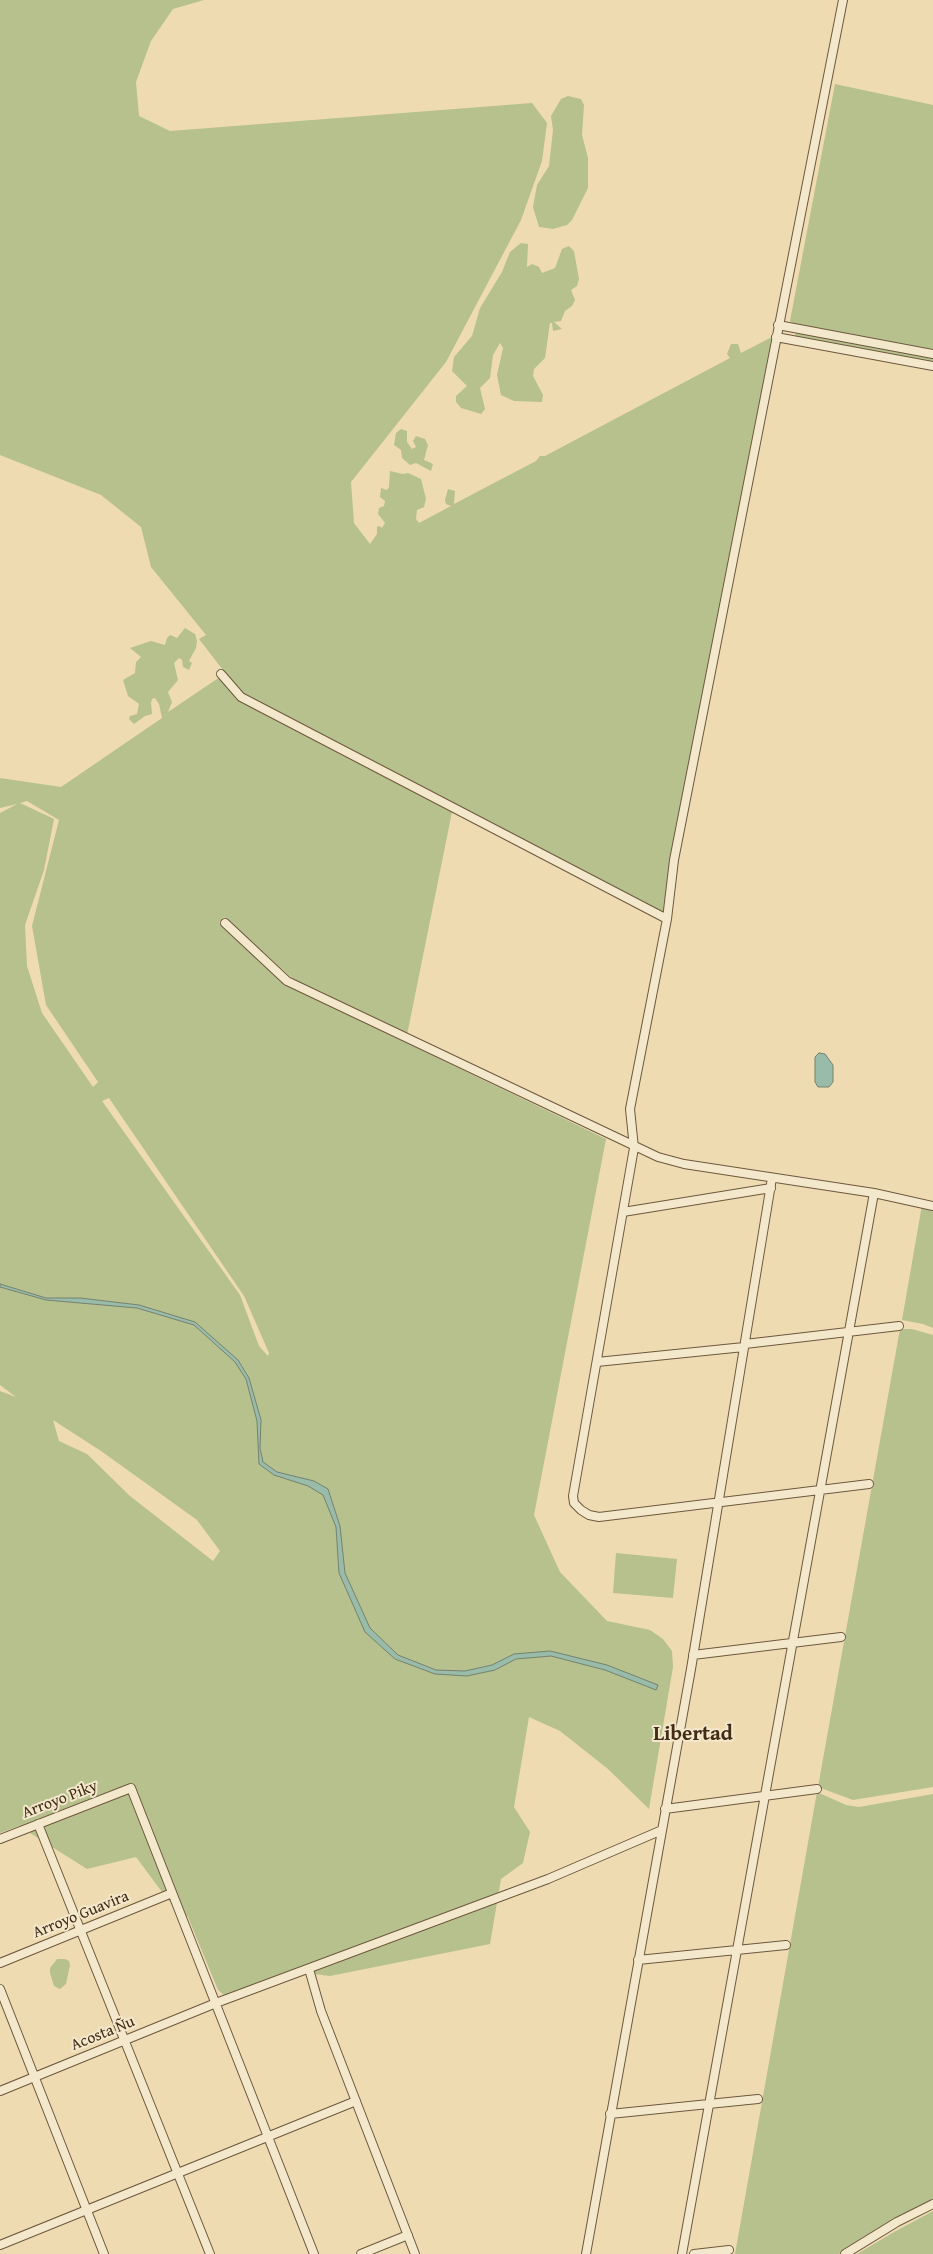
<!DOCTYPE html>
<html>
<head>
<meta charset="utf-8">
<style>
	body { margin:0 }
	canvas { display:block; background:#eedbb1 }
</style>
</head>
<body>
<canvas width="933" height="2254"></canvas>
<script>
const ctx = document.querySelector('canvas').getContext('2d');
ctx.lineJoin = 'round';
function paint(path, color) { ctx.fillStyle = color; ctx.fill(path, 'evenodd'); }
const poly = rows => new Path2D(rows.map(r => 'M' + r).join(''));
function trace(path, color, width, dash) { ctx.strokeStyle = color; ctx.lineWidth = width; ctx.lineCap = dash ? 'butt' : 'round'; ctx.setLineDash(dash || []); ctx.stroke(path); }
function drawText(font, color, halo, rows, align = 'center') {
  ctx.font = font + ' "Gentium Book Plus",serif'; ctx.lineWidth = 4; ctx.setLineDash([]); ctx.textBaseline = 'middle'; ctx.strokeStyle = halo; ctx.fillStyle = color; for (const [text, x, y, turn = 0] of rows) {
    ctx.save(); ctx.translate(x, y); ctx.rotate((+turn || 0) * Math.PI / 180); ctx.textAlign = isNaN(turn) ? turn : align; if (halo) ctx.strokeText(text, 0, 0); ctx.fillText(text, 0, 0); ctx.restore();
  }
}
paint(poly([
	[0,0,204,0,173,9,151,41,136,82,139,116,170,131,532,103,547,123,542,161,521,220,446,362,351,482,354,523,370,544,377,534,377,527,379,526,382,528,385,523,378,514,379,508,384,506,385,501,380,497,381,488,387,490,389,487,390,471,403,474,408,473,421,479,426,499,424,507,417,510,416,519,419,523,451,506,446,504,445,500,448,489,455,491,454,504,536,461,540,456,545,456,730,358,727,354,731,344,738,344,741,353,772,337,672,853,664,913,243,696,199,639,206,635,151,567,141,527,101,495,0,455],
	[835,84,933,105,933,351,795,325,790,321],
	[568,96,581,99,584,105,582,135,588,158,588,188,572,220,567,225,553,229,539,227,533,207,537,185,549,166,553,130,551,116,561,99],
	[521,243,528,244,527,267,532,264,539,267,542,273,555,268,562,249,569,246,574,251,579,279,577,286,571,290,575,300,572,306,565,311,561,321,554,322,562,329,553,331,552,323,550,323,545,358,534,369,533,376,543,395,542,402,514,401,501,395,497,375,503,348,500,343,493,355,490,378,480,388,485,409,481,414,461,408,456,402,456,396,467,386,452,371,454,357,472,336,480,308,502,272,510,252],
	[797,332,933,358,933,362,796,336,795,335],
	[401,429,407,431,407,442,412,449,416,447,413,441,416,436,425,439,428,445,424,460,433,464,431,471,416,463,410,465,402,458,401,450,394,445,396,433],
	[185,628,195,634,197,641,196,648,189,661,192,663,189,670,183,667,182,660,179,658,174,663,178,680,168,692,172,702,168,712,217,679,221,679,241,701,452,812,407,1035,300,985,224,917,219,922,286,985,606,1139,534,1515,560,1572,607,1621,650,1630,663,1639,672,1651,673,1667,649,1809,608,1769,560,1731,529,1717,514,1807,530,1832,523,1863,501,1879,490,1944,330,1976,297,1972,224,1995,218,1990,188,1917,168,1900,136,1857,87,1869,19,1826,0,1833,0,1391,16,1397,0,1385,0,813,17,804,0,808,0,778,61,787,162,718,159,704,155,698,152,699,151,703,152,714,145,716,134,724,129,719,130,716,137,714,139,704,128,696,123,680,135,673,136,662,141,657,130,648,151,641,165,645,167,638,170,635,177,638],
	[27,801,59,820,32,926,46,1005,98,1082,93,1087,42,1013,27,966,25,925,44,870,54,819,20,803],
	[109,1098,244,1296,269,1353,268,1356,259,1346,240,1295,102,1101],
	[53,1420,101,1451,197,1520,220,1551,213,1561,130,1496,87,1454,59,1441],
	[922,1205,933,1208,933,1328,923,1324,902,1320],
	[900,1329,912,1329,933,1335,933,1787,853,1800,818,1787],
	[616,1553,677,1559,673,1598,613,1593],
	[817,1792,846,1805,859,1807,933,1794,933,2199,839,2254,735,2254],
	[57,1959,65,1959,69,1961,70,1965,66,1984,60,1989,54,1986,50,1973,50,1968],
	[933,2211,933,2254,857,2254,894,2232]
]), '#b6c18d');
const water = poly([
	[819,1053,825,1054,833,1065,833,1082,829,1087,818,1087,815,1082,815,1057,819,1053],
	[0,1284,46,1298,80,1298,139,1305,195,1322,238,1360,249,1378,261,1420,260,1448,263,1462,277,1472,314,1481,328,1489,340,1526,345,1573,370,1628,398,1655,436,1670,465,1671,492,1665,514,1654,550,1651,607,1665,658,1685,656,1690,605,1670,551,1656,516,1659,495,1670,467,1676,435,1674,395,1659,365,1632,339,1573,336,1527,323,1495,308,1486,274,1475,259,1464,257,1421,246,1379,235,1362,194,1325,137,1308,46,1300,0,1287,0,1284]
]);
paint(water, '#9ba');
trace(water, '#76826f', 1);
const street = poly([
	[843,0,674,860,667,919,630,1109,634,1148,573,1496,574,1503,581,1510,589,1515,599,1517,869,1484],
	[778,325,933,354],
	[776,337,933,366],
	[221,674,241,697,667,919],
	[225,923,287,981,658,1157,684,1164,874,1193,933,1206],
	[623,1212,771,1188],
	[745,1344,899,1326],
	[597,1362,744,1347],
	[693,1655,841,1637],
	[665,1809,817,1789],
	[38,1824,210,2254],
	[0,1839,131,1788,314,2254],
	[638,1960,786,1945],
	[0,1963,172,1893],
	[309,1969,321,2011,415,2254],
	[0,1989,104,2254],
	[0,2091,216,2003,548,1879,662,1830],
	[610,2114,758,2099],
	[0,2245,356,2101],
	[361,2254,408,2235],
	[586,2254,691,1669,772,1178],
	[682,2254,874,1193],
	[694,2254,729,2250],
	[845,2254,897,2222,933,2204]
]);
trace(street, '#6d583d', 10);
trace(street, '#f4e8cc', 8);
drawText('16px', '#422c16', '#f4e8cc', [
	["Arroyo Piky",60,1800,-21],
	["Arroyo Guavira",81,1915,-22],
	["Acosta Ñu",103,2034,-22]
]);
drawText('bold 21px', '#422c16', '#f4e8cc', [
	["Libertad",693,1735]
]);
</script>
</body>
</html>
